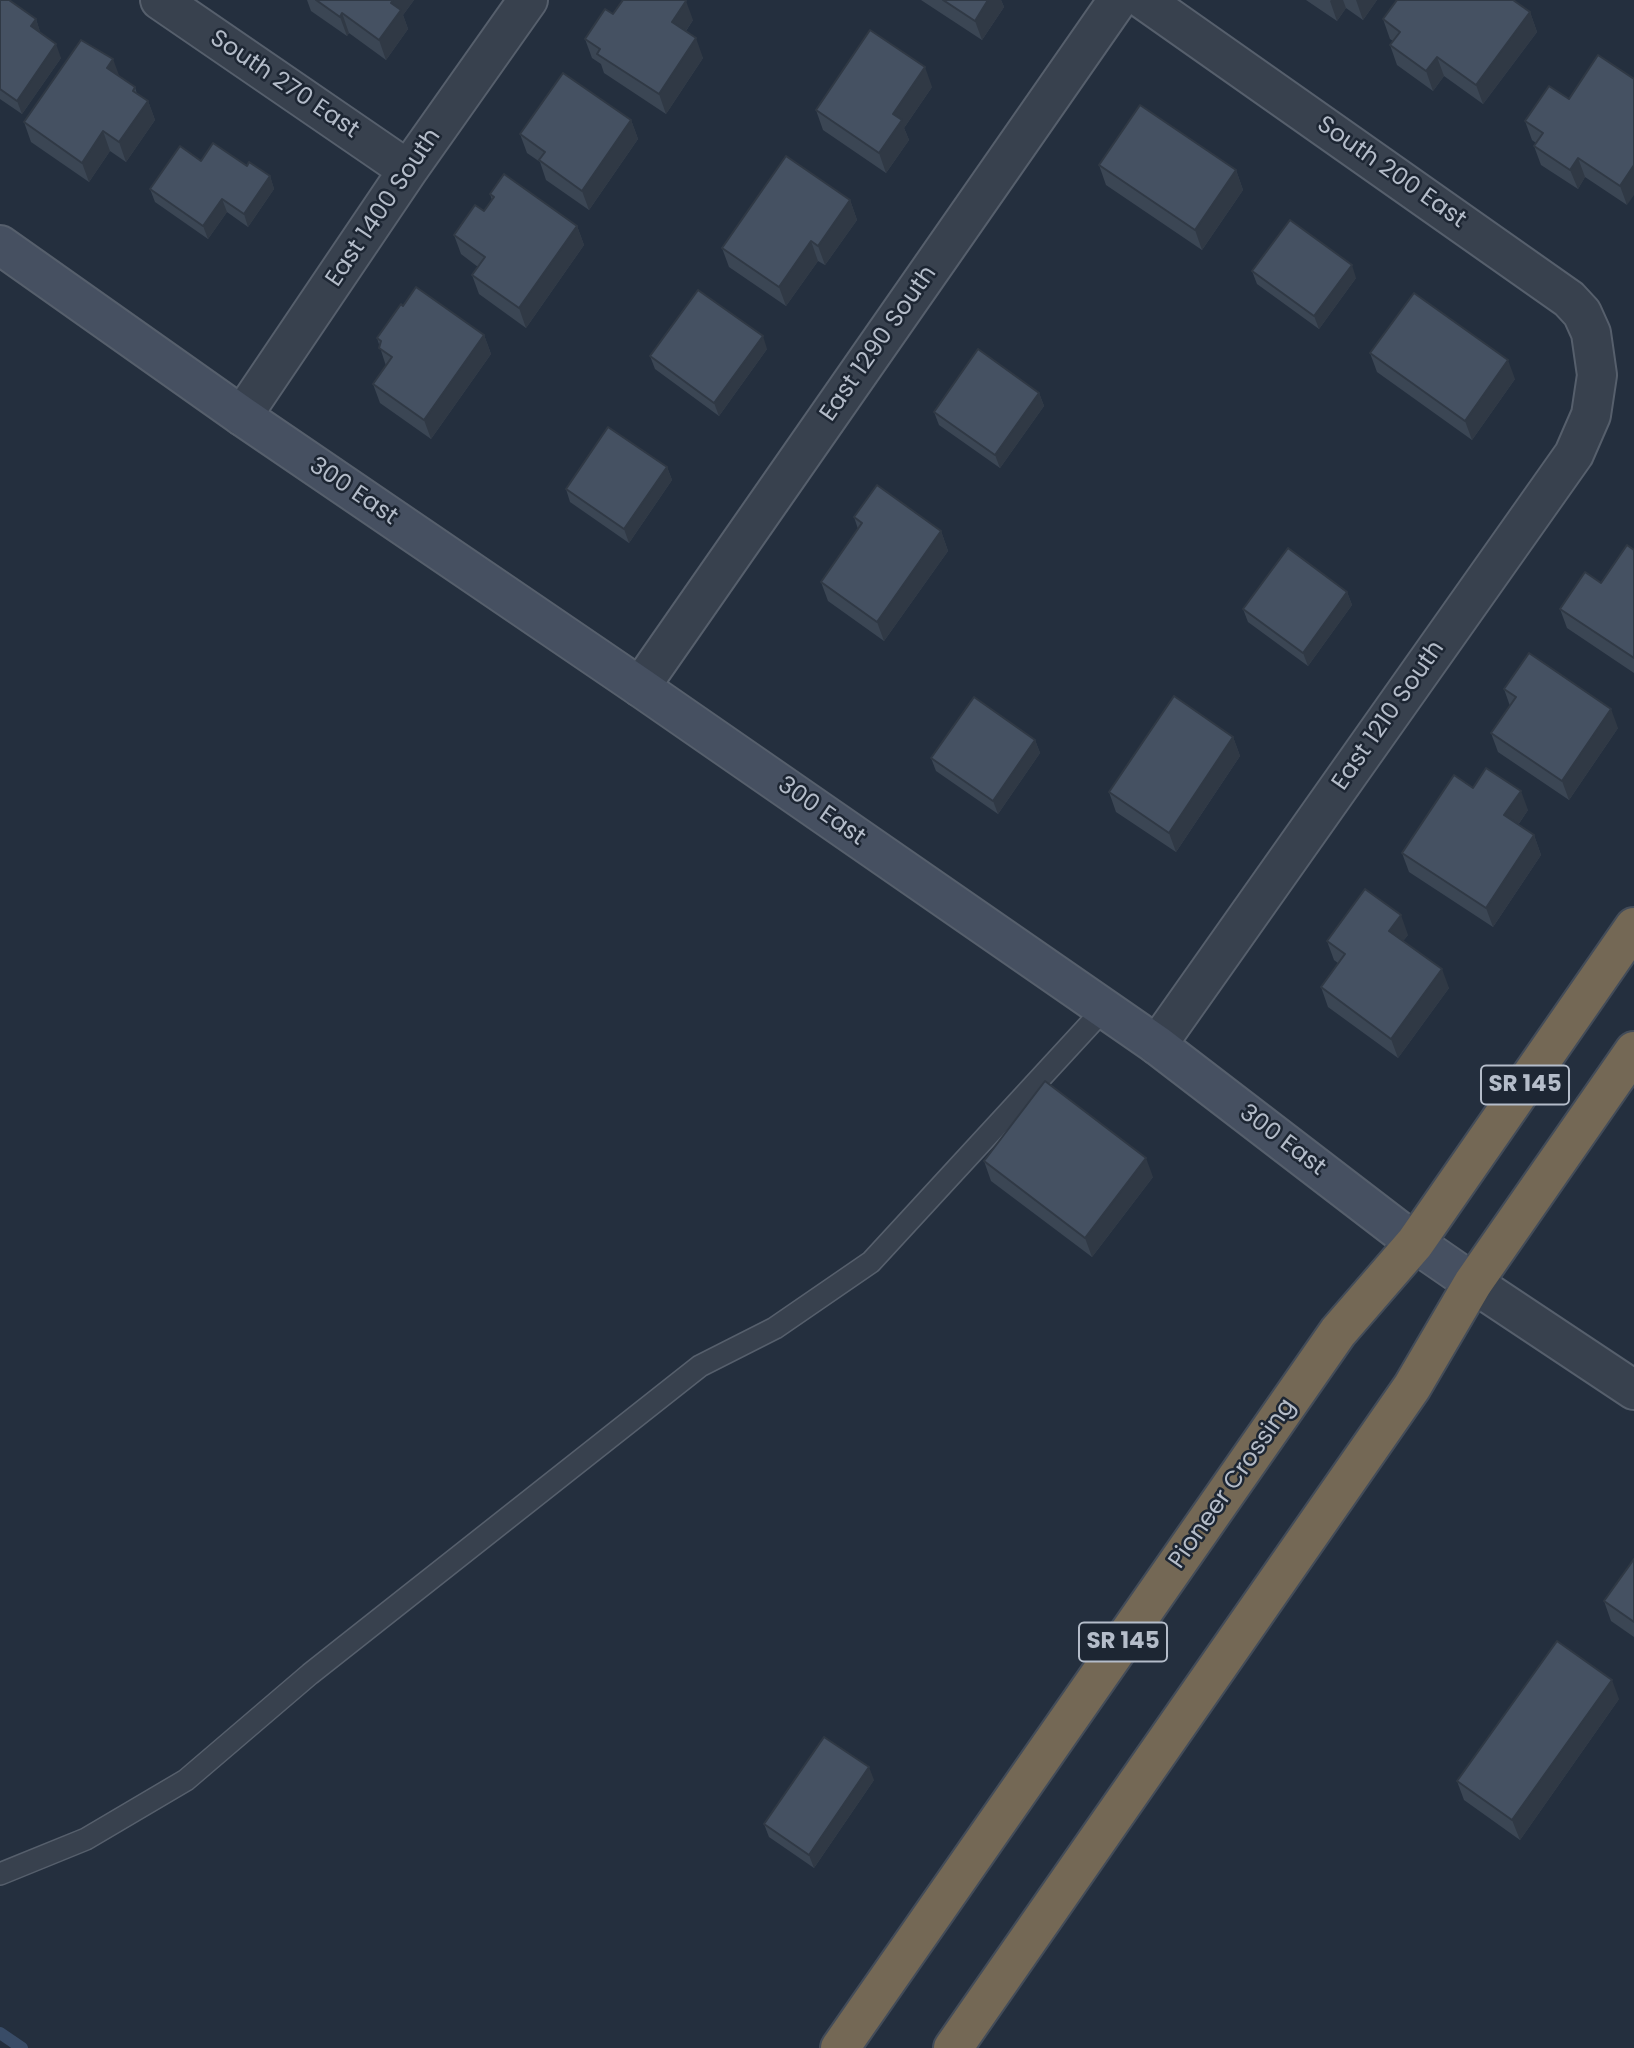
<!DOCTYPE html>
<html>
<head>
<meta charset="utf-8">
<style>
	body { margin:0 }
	canvas { display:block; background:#242f3e }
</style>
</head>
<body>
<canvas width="1634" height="2048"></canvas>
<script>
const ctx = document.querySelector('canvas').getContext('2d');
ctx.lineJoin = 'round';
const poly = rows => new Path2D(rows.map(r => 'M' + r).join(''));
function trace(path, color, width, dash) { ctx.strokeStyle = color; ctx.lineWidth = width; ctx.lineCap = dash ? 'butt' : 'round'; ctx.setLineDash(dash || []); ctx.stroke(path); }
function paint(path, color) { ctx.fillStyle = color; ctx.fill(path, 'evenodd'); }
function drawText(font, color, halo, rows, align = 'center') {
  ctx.font = font + ' Poppins,sans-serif'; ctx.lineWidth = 5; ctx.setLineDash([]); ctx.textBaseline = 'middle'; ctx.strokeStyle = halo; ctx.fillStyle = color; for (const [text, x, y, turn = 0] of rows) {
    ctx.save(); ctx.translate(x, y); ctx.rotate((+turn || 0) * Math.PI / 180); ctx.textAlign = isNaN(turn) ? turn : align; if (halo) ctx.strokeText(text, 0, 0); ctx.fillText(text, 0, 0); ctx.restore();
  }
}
trace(poly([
	[0,2033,22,2048]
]), '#394c67', 12);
const lane = poly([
	[0,1874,86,1839,186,1780,310,1674,700,1366,775,1328,871,1262,1104,1009]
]);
const street = poly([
	[160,0,408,170],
	[1144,0,1569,299,1582,313,1591,333,1597,375,1591,415,1574,454,1157,1045],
	[242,416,408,170,528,0],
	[640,687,1118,0],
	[1473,1283,1634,1390]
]);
const secondary = poly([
	[0,245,242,416,640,687,1157,1045,1415,1243,1473,1283]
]);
const highway = poly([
	[840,2048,1338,1332,1415,1243,1634,927],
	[953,2048,1412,1387,1473,1283,1634,1051]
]);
trace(lane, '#565f6c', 24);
trace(street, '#565f6c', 42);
trace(secondary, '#565f6c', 42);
trace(highway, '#434c59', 42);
trace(lane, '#38414e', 21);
trace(street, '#38414e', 38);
trace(secondary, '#465061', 38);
trace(highway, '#746855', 38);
paint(poly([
	[0,0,36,19,40,32,61,58,22,114,0,99],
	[307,0,414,0,403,15,408,29,386,60,349,33,347,36,311,11],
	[921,0,1001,0,1004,7,982,40],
	[1306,0,1377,0,1363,20,1346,8,1337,21],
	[1530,12,1537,32,1483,104,1444,76,1433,91,1397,65,1390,45,1393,41,1390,39,1383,19],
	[613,14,693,20,686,31,703,58,666,114,604,73,601,64,592,58,585,39],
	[1598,55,1627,205,1585,177,1578,189,1541,165,1534,146,1536,143,1532,140,1525,121,1569,99],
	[120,77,135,87,137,94,148,101,155,120,126,162,110,151,89,182,31,142,24,122],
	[932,87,904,128,909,140,886,173,823,130,816,110],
	[631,120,638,139,589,210,546,180,540,162,527,153,520,134],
	[201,161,247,166,270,176,274,189,248,227,227,212,208,239,155,202,150,189],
	[1099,165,1236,170,1243,190,1202,250,1106,185],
	[490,194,577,226,584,245,526,328,479,294,472,275,478,267,461,254,454,235,484,211,492,200],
	[850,200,857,220,825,265,818,261,786,306,729,267,722,248],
	[1252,271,1356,278,1319,329,1257,284],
	[403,306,484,335,491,354,431,439,380,403,373,384,386,366,377,338],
	[767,349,719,416,655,369,650,356],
	[1370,353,1515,379,1472,440,1377,372],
	[1039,393,1044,406,1000,468,939,425,934,412],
	[667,467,672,480,629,543,570,502,566,489],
	[854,517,941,531,948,551,884,641,828,601,821,582,858,529],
	[1634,550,1634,673,1567,628,1560,609,1601,583],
	[1347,592,1352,605,1308,666,1248,622,1243,609],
	[1504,689,1618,728,1569,800,1498,752,1491,733,1510,706],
	[1233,737,1240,756,1176,852,1116,812,1109,792],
	[1035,740,1040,753,998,814,936,771,931,758],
	[1473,788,1528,810,1518,825,1534,835,1541,855,1493,927,1409,872,1402,853],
	[1408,935,1403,941,1449,988,1398,1058,1328,1007,1321,987,1338,963,1334,960,1327,941],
	[984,1161,1153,1177,1092,1257,991,1181],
	[1634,1559,1634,1637,1611,1621,1604,1601],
	[1619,1699,1520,1840,1464,1800,1457,1781],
	[874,1780,814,1868,769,1837,764,1824]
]), '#3b4654');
paint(poly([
	[393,0,414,0,403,15,408,29,386,60,379,40,391,3],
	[988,0,1001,0,1004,7,982,40,975,21],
	[1331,0,1343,0,1346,8,1337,21,1330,1],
	[1356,0,1377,0,1363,20],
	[686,1,693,20,679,41,672,22],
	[1530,12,1537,32,1483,104,1476,85],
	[342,13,349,33,347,36,340,17],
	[36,19,40,32,36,39,31,26],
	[696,38,703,58,666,114,659,94],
	[56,44,61,58,22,114,17,101],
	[1437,57,1444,76,1433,91,1426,71],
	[113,59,120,78,107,68],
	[925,67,932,87,904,128,909,140,886,173,879,153,893,114],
	[148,101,155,120,126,162,119,142],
	[631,120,638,139,589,210,582,191],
	[103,131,110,151,89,182,82,163],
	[1578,158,1585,177,1578,189,1570,170],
	[1634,165,1634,195,1627,205,1620,186],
	[1236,170,1243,190,1202,250,1195,230],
	[270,176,274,189,248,227,244,214],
	[222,199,227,212,208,239,203,226],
	[850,200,857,220,825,265,818,246],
	[577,226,584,245,526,328,519,308],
	[811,241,818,261,786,306,779,287],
	[1352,265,1356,278,1319,329,1314,316],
	[484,335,491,354,431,439,424,420],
	[763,336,767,349,719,416,714,403],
	[1508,360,1515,379,1472,440,1465,421],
	[1039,393,1044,406,1000,468,995,455],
	[667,467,672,480,629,543,624,529],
	[941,531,948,551,884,641,877,622],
	[1347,592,1352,605,1308,666,1303,653],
	[1611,709,1618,728,1569,800,1562,781],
	[1233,737,1240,756,1176,852,1169,833],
	[1035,740,1040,753,998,814,993,801],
	[1521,791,1528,810,1511,835,1504,815],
	[1534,835,1541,855,1493,927,1486,908],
	[1401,915,1408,935,1396,950,1389,931],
	[1442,969,1449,988,1398,1058,1391,1039],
	[1146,1158,1153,1177,1092,1257,1085,1238],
	[1612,1680,1619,1699,1520,1840,1512,1820],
	[869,1767,874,1780,814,1868,809,1855]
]), '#303945');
const building = poly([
	[0,0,9,0,36,19,31,26,56,44,17,101,0,89,0,0],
	[316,0,393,0,391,3,401,10,379,40,342,13,340,17,316,0],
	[623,0,685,0,686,1,672,22,696,38,659,94,597,54,600,49,585,39,605,9,613,14,623,0],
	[943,0,988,0,975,21,943,0],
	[1397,0,1513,0,1530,12,1476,85,1437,57,1426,71,1390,45,1400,32,1383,19,1397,0],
	[870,30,925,67,893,114,902,120,879,153,816,110,870,30],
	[81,40,113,59,107,68,135,87,133,91,148,101,119,142,103,131,82,163,24,122,81,40],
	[1598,55,1634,79,1634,165,1620,186,1578,158,1570,170,1534,146,1543,133,1525,121,1549,86,1569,99,1598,55],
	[563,73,631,120,582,191,539,160,545,152,520,134,563,73],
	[1140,105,1236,170,1195,230,1099,165,1140,105],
	[213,143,247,166,249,162,270,176,244,214,222,199,203,226,150,189,180,146,201,161,213,143],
	[786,156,850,200,818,246,811,241,779,287,722,248,786,156],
	[504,174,577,226,519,308,472,275,485,257,454,235,475,205,484,211,494,197,490,194,504,174],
	[1290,220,1352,265,1314,316,1252,271,1290,220],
	[416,287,484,335,424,420,373,384,392,357,379,348,381,341,377,338,401,304,403,306,416,287],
	[698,290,763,336,714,403,650,356,698,290],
	[1414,293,1508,360,1465,421,1370,353,1414,293],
	[978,349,1039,393,995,455,934,412,978,349],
	[608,427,667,467,624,529,566,489,608,427],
	[877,485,941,531,877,622,821,582,862,523,854,517,877,485],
	[1627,545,1634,550,1634,658,1560,609,1585,572,1601,583,1627,545],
	[1288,548,1347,592,1303,653,1243,609,1288,548],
	[1529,653,1611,709,1562,781,1491,733,1516,697,1504,689,1529,653],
	[1174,696,1233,737,1169,833,1109,792,1174,696],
	[974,697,1035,740,993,801,931,758,974,697],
	[1486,768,1521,791,1504,815,1534,835,1486,908,1402,853,1454,775,1473,788,1486,768],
	[1365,889,1401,915,1389,931,1442,969,1391,1039,1321,987,1345,954,1327,941,1365,889],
	[1045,1081,1146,1158,1085,1238,984,1161,1045,1081],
	[1634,1559,1634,1622,1604,1601,1634,1559],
	[1557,1641,1612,1680,1512,1820,1457,1781,1557,1641],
	[824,1737,869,1767,809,1855,764,1824,824,1737]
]);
paint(building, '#455162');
trace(building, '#303945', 2);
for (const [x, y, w] of [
	[1525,1085,88],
	[1123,1642,88]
]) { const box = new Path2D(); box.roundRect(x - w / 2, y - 19.5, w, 39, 5); ctx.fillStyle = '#1d2633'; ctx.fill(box); trace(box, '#b4bcc9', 2); }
drawText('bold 23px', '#b4bcc9', null, [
	["SR 145",1525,1085],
	["SR 145",1123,1642]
]);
drawText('24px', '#b4bcc9', '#1d2633', [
	["South 270 East",284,85,34],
	["South 200 East",1391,173,35],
	["East 1400 South",384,208,-56],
	["East 1290 South",879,344,-55],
	["300 East",353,492,34],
	["East 1210 South",1389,716,-55],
	["300 East",821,812,35],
	["300 East",1282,1141,37],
	["Pioneer Crossing",1233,1484,-55]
]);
</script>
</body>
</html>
